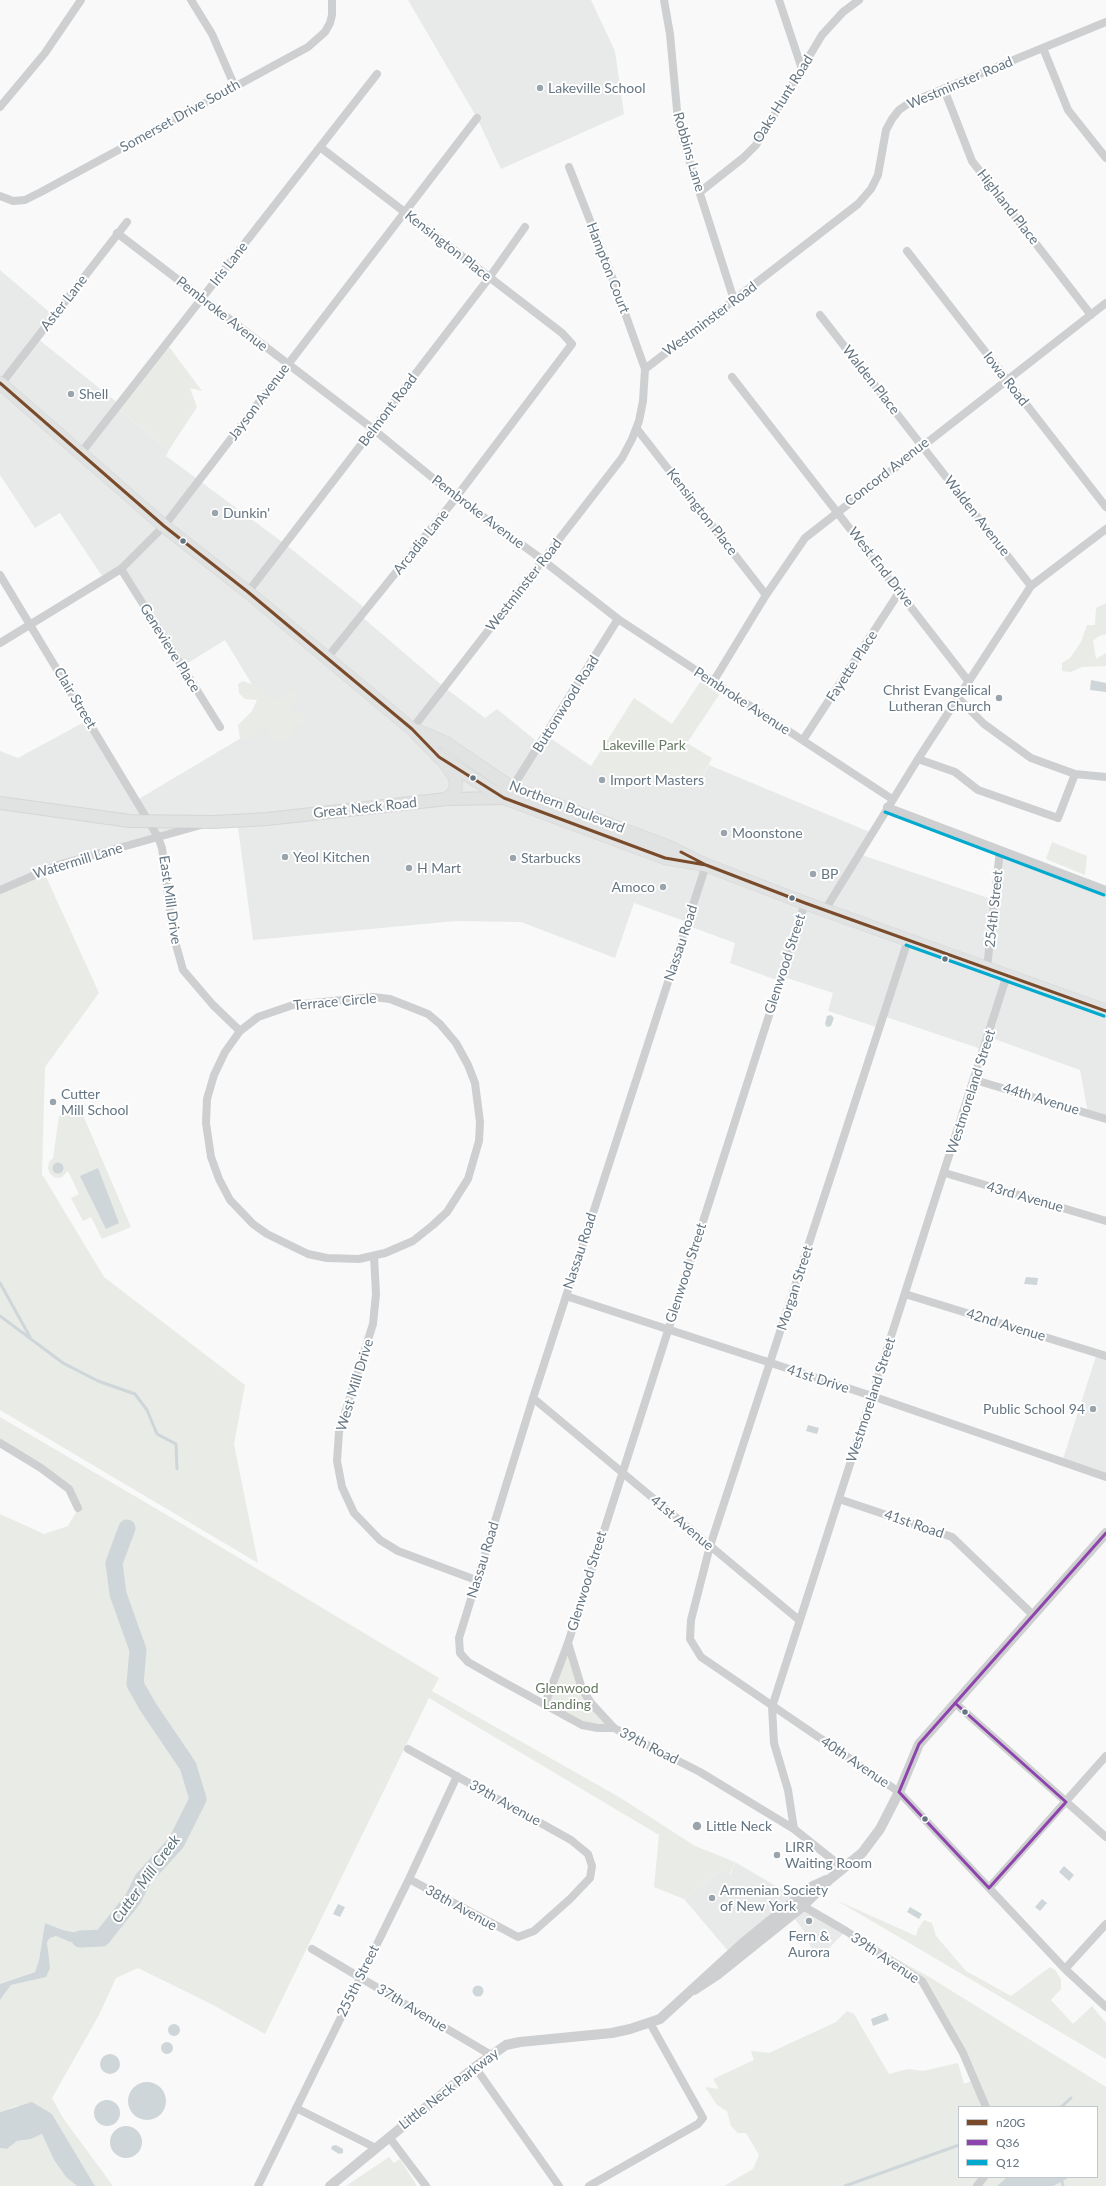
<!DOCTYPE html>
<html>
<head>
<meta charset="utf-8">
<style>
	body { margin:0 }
	#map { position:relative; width:1106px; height:2186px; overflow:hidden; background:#f9f9f9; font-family:Lato,sans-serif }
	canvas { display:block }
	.legend { position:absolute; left:958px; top:2106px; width:140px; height:72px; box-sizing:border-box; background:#fff; border:1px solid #c1c8cd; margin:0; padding:5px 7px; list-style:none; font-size:12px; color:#657683 }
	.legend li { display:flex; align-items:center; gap:8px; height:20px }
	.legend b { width:20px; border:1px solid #c1c8cd }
</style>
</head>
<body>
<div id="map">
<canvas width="1106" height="2186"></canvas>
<ul class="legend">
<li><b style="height:5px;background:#7a4b2a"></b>n20G</li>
<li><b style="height:5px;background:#8e44ad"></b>Q36</li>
<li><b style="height:5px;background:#00a9ce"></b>Q12</li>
</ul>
</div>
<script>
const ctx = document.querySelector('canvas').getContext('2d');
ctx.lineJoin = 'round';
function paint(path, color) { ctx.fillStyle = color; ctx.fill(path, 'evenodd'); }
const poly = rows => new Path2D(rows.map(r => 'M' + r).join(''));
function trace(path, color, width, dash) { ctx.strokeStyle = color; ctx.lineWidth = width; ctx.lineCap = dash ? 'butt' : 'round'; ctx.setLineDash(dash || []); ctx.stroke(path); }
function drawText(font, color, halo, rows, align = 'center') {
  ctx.font = font + ' Lato,sans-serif'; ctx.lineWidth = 4; ctx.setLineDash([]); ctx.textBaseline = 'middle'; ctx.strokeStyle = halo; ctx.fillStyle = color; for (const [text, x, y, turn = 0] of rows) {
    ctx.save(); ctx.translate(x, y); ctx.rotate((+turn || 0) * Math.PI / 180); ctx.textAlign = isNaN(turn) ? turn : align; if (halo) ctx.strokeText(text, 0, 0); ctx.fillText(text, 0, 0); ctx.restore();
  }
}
paint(poly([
	[408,0,591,0,615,51,624,114,501,169,477,118],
	[0,270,54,316,37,338,119,404,116,408,169,450,166,456,285,544,366,609,361,616,444,687,485,718,497,709,540,744,546,735,591,766,621,779,620,783,642,778,670,790,675,775,699,784,709,765,872,833,859,854,994,900,1000,850,1106,890,1106,1119,1088,1113,1080,1070,989,1037,984,1050,883,1016,879,1028,828,1011,833,993,781,976,779,981,730,963,735,943,686,925,687,922,634,903,615,958,521,922,456,921,253,940,237,820,228,821,53,866,0,890,0,751,18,758,88,720,137,800,273,719,225,640,183,666,121,569,104,579,60,513,35,528,0,475],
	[1097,1353,1106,1356,1106,1477,1062,1462],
	[735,1862,803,1902,846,1931,818,1959,808,1942,811,1940,790,1913,734,1958,684,1899,723,1869,731,1874]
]), '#e8e9e9');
paint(poly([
	[167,344,202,391,190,388,197,407,169,450,116,408],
	[1106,603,1106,634,1099,636,1093,641,1096,659,1106,653,1106,666,1082,667,1071,672,1062,671,1062,663,1070,658,1081,642,1087,625,1095,625,1096,608],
	[704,676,723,689,687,743,712,758,699,784,675,775,670,790,642,778,620,783,621,779,591,766,634,698,672,724],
	[243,681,259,687,272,699,282,699,288,690,298,690,298,696,289,700,289,707,295,713,300,712,307,714,304,722,296,726,288,740,271,739,269,728,265,726,252,737,240,739,238,725,252,711,257,700,245,699,239,693,238,684],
	[1052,842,1087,856,1085,875,1046,859],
	[43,870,99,993,45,1067,42,1174,104,1277,245,1385,234,1444,258,1563,0,1410,0,890],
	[80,1108,131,1227,102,1239,91,1217,83,1221,71,1198,79,1194,68,1171,62,1177,56,1178,50,1174,48,1168,49,1162,53,1158,59,1116],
	[0,1417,189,1528,439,1678,432,1691,619,1797,695,1846,735,1862,730,1874,723,1869,684,1899,654,1887,659,1835,429,1698,265,2034,213,2005,138,1968,116,1978,99,2015,52,2098,63,2118,113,2186,95,2186,52,2114,16,2106,0,2112,0,2000,11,1985,32,1980,49,1968,47,1942,50,1938,56,1936,70,1942,101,1938,63,1930,45,1923,39,1960,35,1972,0,1984,0,1514,44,1534,68,1526,78,1509,69,1489,0,1443],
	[568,1643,582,1689,614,1728,598,1728,545,1704],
	[836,1900,916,1936,918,1929,924,1920,932,1923,936,1936,966,1971,1011,1996,1050,1967,1055,1970,1061,1979,1061,1989,1051,2000,1073,2024,1092,2006,1106,2023,1106,2059],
	[846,1931,931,1978,1106,2087,1106,2186,724,2186,753,2169,759,2155,746,2133,738,2133,731,2126,727,2111,717,2105,705,2087,719,2089,713,2079,754,2060,751,2051,769,2053,836,2022,847,2011,854,2014,889,2074,908,2069,923,2071,958,2063,964,2084,974,2080,922,1981],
	[959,2107,1097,2107,1097,2177,959,2177],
	[42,2134,54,2160,66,2177,77,2186,0,2186,0,2148,7,2149,17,2141,31,2139],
	[389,2157,394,2163,400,2159,417,2186,346,2186]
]), '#e8ebe6');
paint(poly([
	[1091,680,1106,683,1106,692,1090,690],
	[831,1015,834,1018,831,1026,827,1027,825,1024,827,1016],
	'52.5 1168a5.5 5.5 0 1 1 11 0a5.5 5.5 0 1 1-11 0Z',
	[98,1168,119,1223,106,1229,80,1176],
	[1026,1277,1038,1278,1037,1285,1024,1284],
	[808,1425,819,1428,817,1434,806,1431],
	[1064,1866,1074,1875,1069,1881,1059,1872],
	[1042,1899,1047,1903,1040,1911,1035,1907],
	[338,1904,345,1907,340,1917,333,1914],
	[910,1907,922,1914,919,1919,907,1912],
	[45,1923,63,1930,102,1938,70,1942,56,1936,50,1938,47,1942,50,1968,46,1977,11,1985,0,2000,0,1984,35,1972,39,1960],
	'472.5 1991a5.5 5.5 0 1 1 11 0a5.5 5.5 0 1 1-11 0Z',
	[886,2013,889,2020,873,2026,871,2019],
	'168 2030a6 6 0 1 1 12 0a6 6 0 1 1-12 0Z',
	'161 2048a6 6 0 1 1 12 0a6 6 0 1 1-12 0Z',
	'100 2064a10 10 0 1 1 20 0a10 10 0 1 1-20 0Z',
	'128 2101a19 19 0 1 1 38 0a19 19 0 1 1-38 0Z',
	'94 2113a13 13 0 1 1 26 0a13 13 0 1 1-26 0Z',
	[32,2102,52,2114,95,2186,77,2186,66,2177,54,2160,42,2134,31,2139,17,2141,7,2149,0,2148,0,2112],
	'110 2142a16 16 0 1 1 32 0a16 16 0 1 1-32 0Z',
	[336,2145,343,2149,343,2153,339,2154,331,2149,332,2146],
	[1005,2177,1070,2177,1053,2186,997,2186,1005,2179]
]), '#ced6d9');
trace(poly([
	[0,1283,30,1337],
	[0,1316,63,1363,98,1381,135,1394,147,1410,157,1434,176,1444,177,1469],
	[1061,2107,1071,2098],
	[1062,2182,1063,2186],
	[845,2186,959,2145]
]), '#ced6d9', 3);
trace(poly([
	[80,1939,102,1938,133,1899,143,1879,176,1843,198,1799,188,1766,148,1707,135,1684,138,1650,118,1594,114,1563,127,1528]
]), '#ced6d9', 17);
const secondary = poly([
	[0,803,130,821,214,822,267,819,447,799,504,798,506,795]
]);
const primary = poly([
	[0,383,164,526,248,592,412,729,439,757,504,798,665,858,706,865],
	[418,731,446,743,512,788,667,846,706,865,805,903,1106,1011],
	[445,763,454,776,456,783,455,791,447,799]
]);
trace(secondary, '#d5d6d7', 14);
trace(primary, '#d5d6d7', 14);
trace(poly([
	[191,0,212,34,235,87],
	[664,0,670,34,678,121,685,147,734,300],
	[779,0,802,69],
	[1043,48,1068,110,1106,158],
	[944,89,972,161,1091,315],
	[0,107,45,53,81,0],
	[320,147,562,333,572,344,451,504,327,658],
	[569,167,611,274,645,369],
	[700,192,743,158,756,145,822,35,843,12,859,0],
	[0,196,13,201,25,200,41,192,308,47,325,32,330,23,332,15,332,0],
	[117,233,373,429,456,497,536,555,618,619,892,799],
	[907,251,1106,507],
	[820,315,1031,586],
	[732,377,969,682],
	[1,384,127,222],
	[637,429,766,595],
	[81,453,377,74],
	[121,569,220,727],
	[0,575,158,837,162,848,173,934,183,970,213,1005,240,1031],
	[248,592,489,278,525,227],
	[0,643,121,569,164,526,477,118],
	[713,682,766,595,805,538,1106,303],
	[958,698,984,724,1031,758,1075,774,1106,777],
	[412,729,622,458,632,439,639,421,643,401,645,369,858,204,871,189,878,175,886,130,892,119,899,110,909,103,1106,22],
	[803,740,900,591],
	[918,759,955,772,978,790,1058,818,1075,774],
	[512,788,618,619],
	[887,807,1106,890],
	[706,865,533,1398,459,1638,460,1653,468,1662,498,1679,582,1725,598,1728,614,1728,700,1772,794,1829,843,1868],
	[0,890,58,865,201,825],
	[825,910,918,759,1031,586,1106,529],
	[908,940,710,1546,691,1620,690,1639,701,1657,899,1792,1065,1969,1106,2007],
	[987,968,1000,850],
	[373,997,390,999,428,1014,440,1024,456,1043,468,1065,475,1083,480,1122,479,1141,468,1179,447,1212,433,1225,413,1241,385,1253,359,1259,327,1258,308,1254,267,1234,253,1224,230,1200,219,1179,211,1157,206,1123,207,1099,214,1075,225,1052,240,1031,258,1017,293,1005,373,997],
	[975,1080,1106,1119],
	[945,1173,1106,1221],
	[374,1256,376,1294,373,1324,339,1432,337,1461,342,1487,354,1513,380,1540,398,1551,476,1580],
	[905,1294,1106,1356],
	[566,1296,872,1396,1106,1477],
	[533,1398,799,1620],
	[0,1443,41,1468,69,1489,78,1508],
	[839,1499,952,1537,1032,1614],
	[568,1643,582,1689,591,1703,614,1728],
	[955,1703,1106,1837],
	[545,1704,568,1643,805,903],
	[408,1749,571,1840,588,1854,592,1866,590,1878,570,1899,534,1931,518,1937,409,1879],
	[794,1829,788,1790,774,1743,772,1707,1007,975],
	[989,1888,1106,1756],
	[803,1906,846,1931,922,1981,963,2053,986,2107],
	[312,1949,491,2055],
	[1065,1969,1106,1924],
	[475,2067,559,2186],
	[296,2108,376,2148],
	[389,2137,426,2186],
	[258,2186,409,1879,457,1776],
	[589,2186,698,2124,703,2118,650,2023],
	[977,2186,984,2177]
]), '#cecfd0', 8);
trace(poly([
	[694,1990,717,1975,803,1906,830,1879,862,1853,880,1829,899,1792,919,1744,1106,1533],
	[330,2186,475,2067,506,2045,520,2042,612,2033,630,2029,660,2019,743,1943,813,1886,826,1880]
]), '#cecfd0', 10);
trace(secondary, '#e1e2e2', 12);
trace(primary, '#e1e2e2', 13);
trace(poly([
	[0,383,164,526,248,592,412,729,439,757,504,798,665,858,706,865],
	[681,852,706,865,805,903,1106,1011]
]), '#7a4b2a', 3);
trace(poly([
	[955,1703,1066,1802,989,1888],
	[899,1792,919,1744,1106,1533],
	[899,1792,989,1888]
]), '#8e44ad', 3);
trace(poly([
	[885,812,1104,895],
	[906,945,1104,1016]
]), '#00a9ce', 3);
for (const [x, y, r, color] of [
	[540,88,4,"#99a4ac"],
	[71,394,4,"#99a4ac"],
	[215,513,4,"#99a4ac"],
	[183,541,3.5,"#657683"],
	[999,698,4,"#99a4ac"],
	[473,778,3.5,"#657683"],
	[602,780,4,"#99a4ac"],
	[724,833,4,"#99a4ac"],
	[285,857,4,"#99a4ac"],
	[513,858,4,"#99a4ac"],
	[409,868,4,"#99a4ac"],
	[813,874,4,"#99a4ac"],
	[663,887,4,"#99a4ac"],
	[792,898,3.5,"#657683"],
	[945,959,3.5,"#657683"],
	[53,1102,4,"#99a4ac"],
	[1093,1409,4,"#99a4ac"],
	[965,1712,3.5,"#657683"],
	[925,1819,3.5,"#657683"],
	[697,1826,5,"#99a4ac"],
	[777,1855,4,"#99a4ac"],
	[712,1898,4,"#99a4ac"],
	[809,1921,4,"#99a4ac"]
]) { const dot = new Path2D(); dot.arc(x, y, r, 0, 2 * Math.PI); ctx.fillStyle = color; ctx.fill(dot); trace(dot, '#fff', 1.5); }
drawText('14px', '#657683', '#fff', [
	["Westminster Road",960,83,-23],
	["Oaks Hunt Road",783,99,-58],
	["Somerset Drive South",180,116,-29],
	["Robbins Lane",689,152,74],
	["Highland Place",1008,207,52],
	["Kensington Place",448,246,38],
	["Iris Lane",229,264,-52],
	["Hampton Court",608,268,69],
	["Aster Lane",64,303,-52],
	["Pembroke Avenue",222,314,38],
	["Westminster Road",710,319,-37],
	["Iowa Road",1006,379,52],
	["Walden Place",871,380,52],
	["Jayson Avenue",259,402,-53],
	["Belmont Road",388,410,-53],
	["Concord Avenue",887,472,-38],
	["Pembroke Avenue",478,512,37],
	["Kensington Place",702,512,52],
	["Walden Avenue",977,516,52],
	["Arcadia Lane",421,542,-51],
	["West End Drive",881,567,52],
	["Westminster Road",524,585,-52],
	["Genevieve Place",170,648,58],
	["Fayette Place",852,666,-57],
	["Clair Street",75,698,59],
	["Pembroke Avenue",742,701,33],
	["Buttonwood Road",566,704,-58],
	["Northern Boulevard",567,807,21],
	["Great Neck Road",365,808,-6],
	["Watermill Lane",78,861,-17],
	["East Mill Drive",170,900,82],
	["254th Street",994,909,-84],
	["Nassau Road",681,943,-72],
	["Glenwood Street",785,964,-72],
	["Terrace Circle",335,1002,-5],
	["Westmoreland Street",971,1092,-72],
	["44th Avenue",1041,1099,17],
	["43rd Avenue",1025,1197,16],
	["Nassau Road",580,1251,-72],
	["Glenwood Street",686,1273,-72],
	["Morgan Street",795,1288,-72],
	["42nd Avenue",1006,1325,17],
	["41st Drive",818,1379,18],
	["West Mill Drive",355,1385,-73],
	["Westmoreland Street",871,1400,-72],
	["41st Avenue",682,1523,40],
	["41st Road",914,1524,19],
	["Nassau Road",483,1560,-73],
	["Glenwood Street",587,1581,-73],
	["39th Road",649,1746,27],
	["40th Avenue",855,1762,34],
	["39th Avenue",505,1803,29],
	["38th Avenue",461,1908,29],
	["39th Avenue",885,1958,34],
	["255th Street",358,1981,-64],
	["37th Avenue",412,2008,31],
	["Little Neck Parkway",449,2089,-38]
]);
drawText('14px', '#657683', '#fff', [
	["Lakeville School",548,88],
	["Shell",79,394],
	["Dunkin'",223,513],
	["Christ Evangelical",991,690,"right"],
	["Lutheran Church",991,706,"right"],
	["Import Masters",610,780],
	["Moonstone",732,833],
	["Yeol Kitchen",293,857],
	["Starbucks",521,858],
	["H Mart",417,868],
	["BP",821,874],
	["Amoco",655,887,"right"],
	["Cutter",61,1094],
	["Mill School",61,1110],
	["Public School 94",1085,1409,"right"],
	["Little Neck",706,1826],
	["LIRR",785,1847],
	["Waiting Room",785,1863],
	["Armenian Society",720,1890],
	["of New York",720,1906],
	["Fern &",809,1936,"center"],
	["Aurora",809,1952,"center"]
], 'left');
drawText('14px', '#687a64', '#fff', [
	["Lakeville Park",644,745],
	["Glenwood",567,1688],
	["Landing",567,1704]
]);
drawText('italic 15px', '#60757c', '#fff', [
	["Cutter Mill Creek",146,1879,-54]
]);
</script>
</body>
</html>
